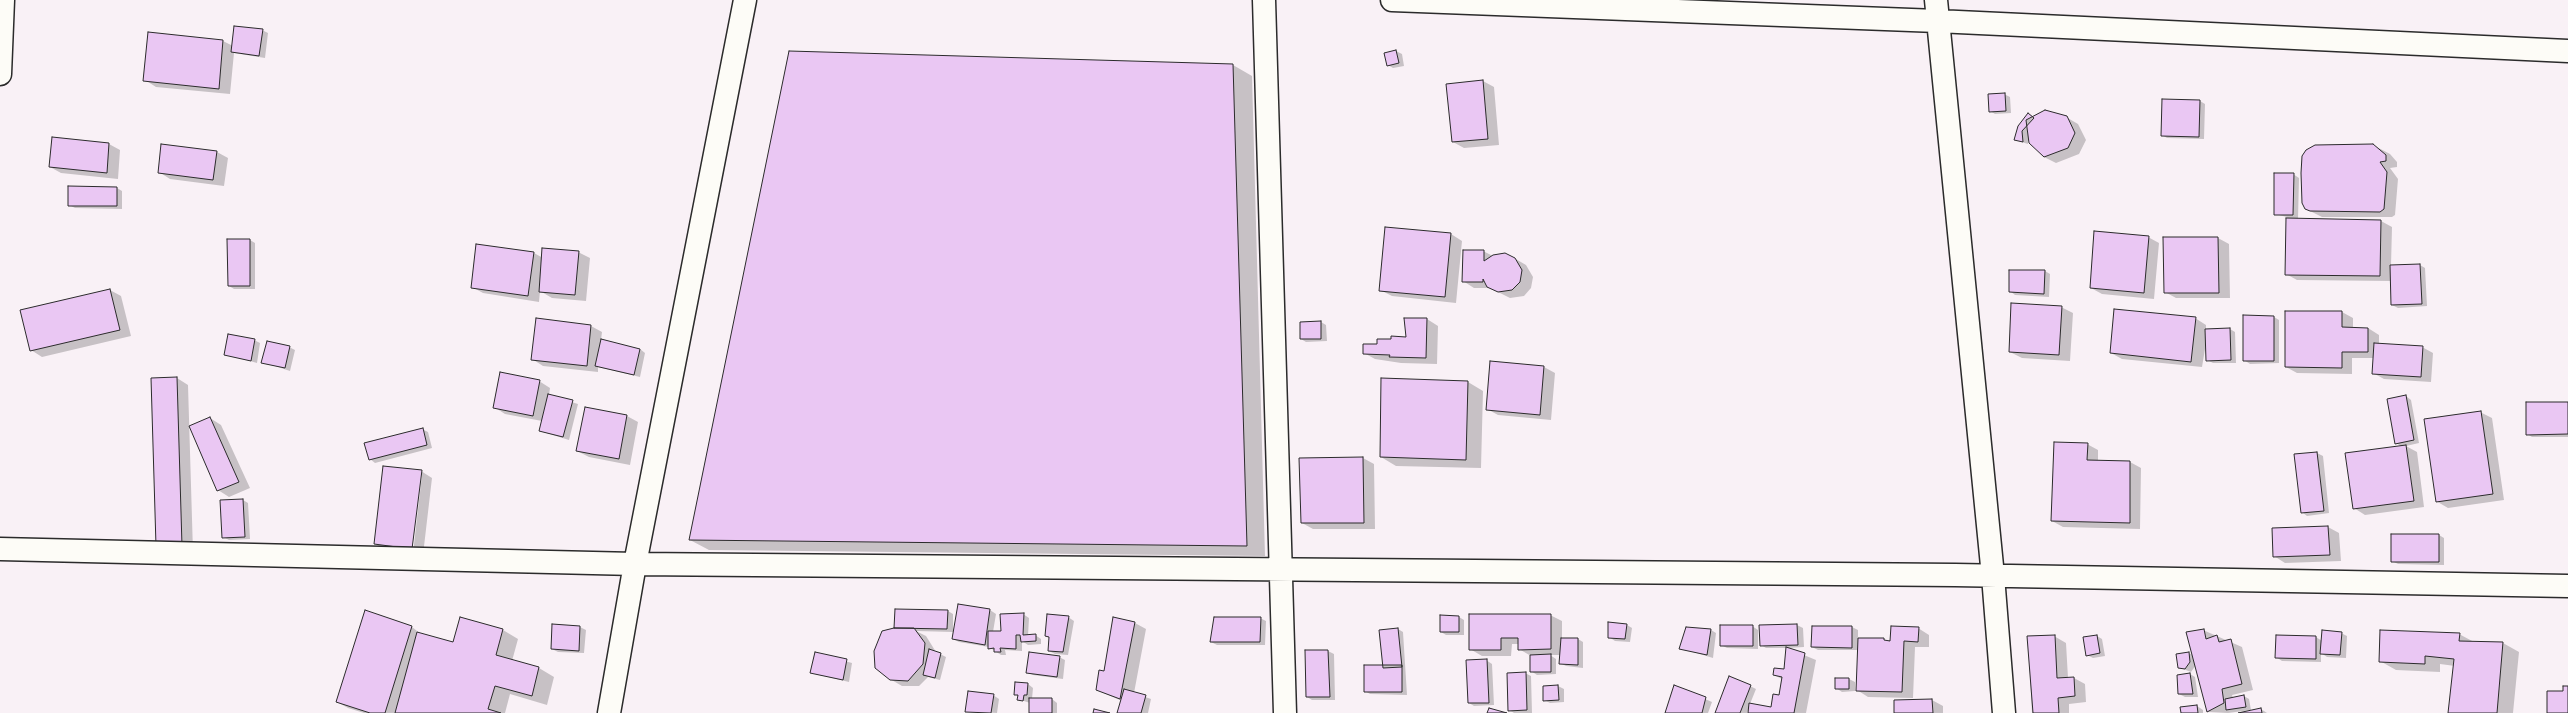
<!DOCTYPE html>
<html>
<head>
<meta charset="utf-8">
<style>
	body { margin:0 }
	canvas { display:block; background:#f9f1f6 }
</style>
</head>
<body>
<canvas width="2568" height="713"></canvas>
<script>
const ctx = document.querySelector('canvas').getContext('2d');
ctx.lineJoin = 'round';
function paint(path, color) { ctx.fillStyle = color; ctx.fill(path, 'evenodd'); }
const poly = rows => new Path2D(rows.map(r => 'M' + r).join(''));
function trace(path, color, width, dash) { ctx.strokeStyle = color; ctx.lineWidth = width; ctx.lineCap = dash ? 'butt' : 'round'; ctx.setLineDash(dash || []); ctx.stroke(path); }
paint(poly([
	[262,30,268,33,265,58,234,53,230,94,156,87,145,80,149,33,223,41,233,46],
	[1396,51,1402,54,1404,66,1393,68,1388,65],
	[1233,65,1252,76,1265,556,709,550,690,540],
	[1483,81,1494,87,1499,145,1464,148,1453,142],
	[2004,94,2010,97,2011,113,1995,114,1990,111],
	[2200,101,2205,104,2204,139,2167,138,2162,135],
	[2029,114,2034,117,2066,117,2078,124,2086,140,2079,154,2056,163,2044,157,2028,140,2028,144,2015,140],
	[109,144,120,150,118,179,61,173,50,167],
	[2373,145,2390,154,2397,162,2397,167,2390,168,2398,179,2395,215,2392,217,2322,217,2306,209],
	[217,152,228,158,224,186,170,179,159,172],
	[2293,174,2299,178,2298,219,2381,221,2392,227,2391,266,2420,265,2425,268,2427,306,2398,308,2392,305,2391,281,2297,280,2286,274,2287,217,2275,214],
	[117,188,122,191,122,209,75,208,69,205],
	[1386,228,1451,234,1462,241,1456,303,1392,296,1380,290],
	[2148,237,2159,243,2154,299,2102,294,2091,288],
	[2218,238,2229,244,2230,298,2176,298,2165,292],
	[250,240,255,243,255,289,234,289,229,286],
	[1483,251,1493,256,1514,258,1526,265,1533,277,1531,288,1524,296,1510,298,1490,288,1474,288,1463,281],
	[578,252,590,258,586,301,552,298,540,291,539,302,483,293,472,287,534,253,543,258],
	[2010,271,2045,271,2050,274,2049,297,2015,295,2010,291],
	[110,290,121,296,131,336,42,357,31,350],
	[2061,307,2073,313,2070,361,2022,358,2010,352],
	[2342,312,2353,318,2353,328,2368,328,2379,335,2379,344,2422,347,2433,353,2431,382,2384,379,2373,373,2374,358,2352,358,2352,374,2297,373,2286,367],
	[2274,317,2279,320,2279,363,2250,364,2244,360],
	[2195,318,2206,325,2206,330,2230,329,2235,332,2236,363,2213,363,2207,360,2207,337,2202,367,2122,359,2111,353],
	[537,319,591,326,602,332,601,340,640,349,645,353,640,377,598,367,598,372,543,366,532,359],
	[1427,319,1438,326,1437,364,1401,363,1375,359,1364,353,1392,340,1407,338],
	[1321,322,1326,325,1327,341,1306,342,1301,339],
	[254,340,260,343,257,363,225,354],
	[289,347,295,350,290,371,263,362],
	[1544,367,1555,373,1551,420,1498,415,1487,409],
	[177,378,188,385,193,552,169,552],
	[539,381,550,388,549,395,578,404,569,440,540,431,542,421,505,414,494,407],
	[1468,382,1483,391,1481,468,1396,466,1381,457],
	[2406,396,2411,400,2419,443,2406,446,2417,452,2424,507,2365,515,2354,508,2401,446,2396,443],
	[2568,403,2568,437,2532,437,2527,434],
	[585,408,627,416,638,422,630,465,589,457,577,451],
	[2480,412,2492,418,2504,500,2448,508,2436,501],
	[210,418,221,425,250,488,229,497,218,490],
	[422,429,428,432,432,448,375,463,370,459],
	[2087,444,2098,450,2098,461,2130,462,2141,468,2140,529,2063,527,2052,521],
	[2317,453,2323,456,2329,513,2307,516,2302,512,2295,455],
	[1363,458,1374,464,1375,529,1313,529,1302,523],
	[421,471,432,478,423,555,413,553,422,475,420,475,411,553,386,550,375,544],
	[243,500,248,503,250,539,229,540,223,537],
	[2328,527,2339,533,2341,561,2285,563,2274,556,2273,529],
	[2439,535,2444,538,2444,565,2398,564,2392,561],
	[959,606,990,610,996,614,993,632,1002,632,1023,614,1029,618,1028,636,1035,635,1041,639,1041,644,1028,645,1022,641,1022,651,1005,650,1006,655,1001,655,989,647,959,642,953,639],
	[366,611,412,627,422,635,454,643,503,630,518,639,512,661,539,668,554,677,547,705,510,694,505,713,364,713,348,708,337,702],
	[948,611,953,614,953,632,916,631,926,636,936,652,946,657,940,680,928,677,919,686,902,686,890,679,882,632],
	[1550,615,1562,621,1562,639,1578,639,1583,642,1583,668,1566,666,1560,663,1561,655,1550,655,1556,659,1556,674,1537,675,1531,671,1531,656,1519,649,1519,644,1512,644,1511,656,1482,656,1470,649],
	[1068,617,1074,621,1068,655,1055,654,1049,651,1050,638,1046,636],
	[1459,617,1464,620,1464,635,1446,635,1441,632],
	[1114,618,1135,623,1146,629,1134,693,1151,699,1148,713,1118,713,1122,701,1097,690,1105,672],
	[1260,618,1266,621,1265,645,1217,645,1211,642],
	[553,625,580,627,586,630,584,653,558,652,552,649],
	[1627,625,1632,628,1630,642,1615,641,1609,637],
	[1797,625,1803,628,1804,647,1787,648,1816,660,1806,713,1749,713,1749,707,1747,713,1716,713,1750,686,1756,689,1750,704,1772,708,1779,696,1782,679,1774,675,1784,670,1787,648,1766,648,1761,645,1760,626],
	[1752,626,1758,630,1758,649,1727,648,1721,645],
	[1812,627,1852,627,1858,630,1858,639,1883,639,1887,641,1918,628,1929,635,1929,647,1915,647,1913,698,1868,697,1857,690,1858,650,1818,650,1812,647],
	[1687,628,1711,630,1716,633,1713,658,1680,648],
	[1398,629,1403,632,1407,695,1370,694,1365,691,1383,666],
	[2203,630,2242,647,2253,690,2232,695,2233,698,2244,696,2249,699,2251,710,2228,713,2208,712,2196,665,2191,672,2178,667,2189,653,2194,656],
	[2341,633,2347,636,2346,658,2327,657,2321,653,2321,662,2282,661,2276,657,2316,637,2322,641],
	[2459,634,2474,642,2503,643,2519,652,2513,713,2449,713,2455,666,2440,664,2440,672,2396,670,2380,661],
	[2054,636,2066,643,2068,678,2074,678,2085,684,2086,702,2069,704,2069,713,2032,713,2028,637],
	[2097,636,2102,639,2105,656,2093,658,2087,655],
	[1306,651,1328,651,1334,654,1335,700,1312,700,1307,697],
	[815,653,852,663,849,682,811,673],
	[1059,657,1065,660,1063,679,1033,675,1027,672],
	[1486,660,1492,664,1494,705,1474,706,1469,703],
	[1525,673,1531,676,1532,713,1514,713,1509,710],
	[2190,674,2195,677,2198,697,2185,697,2179,694],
	[1836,679,1849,679,1855,682,1855,691,1842,692,1836,688],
	[1016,683,1028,684,1033,688,1032,699,1052,699,1057,703,1057,713,1030,713,1030,703,1018,699,1018,696,1015,694],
	[1558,686,1564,689,1564,702,1550,703,1544,700],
	[1675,686,1712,702,1708,713,1666,713],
	[993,695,999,699,997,713,966,711],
	[1932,700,1943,706,1943,713,1895,713],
	[2197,706,2203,710,2203,713,2182,713],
	[2261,709,2267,713,2243,713]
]), '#0003');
const building = poly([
	[234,26,263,29,259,56,231,52,234,26],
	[148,32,223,40,219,89,143,81,148,32],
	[1396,50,1399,63,1387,66,1384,53,1396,50],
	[789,51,1233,64,1247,546,689,540,789,51],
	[1483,80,1488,139,1452,142,1446,84,1483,80],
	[2005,93,2006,111,1989,112,1988,94,2005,93],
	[2162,99,2200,100,2199,137,2161,136,2162,99],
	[2045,110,2067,116,2075,133,2068,148,2044,157,2029,143,2026,120,2045,110],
	[2028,113,2034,118,2022,131,2023,142,2014,140,2018,126,2028,113],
	[52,137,109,143,107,173,49,167,52,137],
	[161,144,217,151,213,180,158,173,161,144],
	[2373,144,2386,155,2386,161,2380,162,2387,172,2384,209,2380,212,2310,211,2305,209,2302,203,2301,173,2302,156,2306,150,2315,145,2373,144],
	[2274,173,2294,173,2293,215,2274,215,2274,173],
	[68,186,117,187,117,206,68,206,68,186],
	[2286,218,2381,220,2380,276,2285,275,2286,218],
	[1385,227,1451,233,1445,297,1379,291,1385,227],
	[2094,231,2149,236,2144,293,2090,288,2094,231],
	[2163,237,2218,237,2219,293,2164,293,2163,237],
	[227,239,250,239,250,286,228,286,227,239],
	[476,244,534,252,528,296,471,288,476,244],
	[542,248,579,251,575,295,539,292,542,248],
	[1463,250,1484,250,1484,261,1493,255,1505,253,1515,258,1522,270,1520,282,1512,290,1498,292,1487,287,1483,279,1483,282,1462,282,1463,250],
	[2420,264,2422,304,2391,305,2390,265,2420,264],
	[2009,270,2045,270,2044,294,2009,292,2009,270],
	[110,289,120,330,30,351,20,310,110,289],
	[2011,303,2062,306,2059,355,2009,352,2011,303],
	[2114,309,2196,317,2191,362,2110,353,2114,309],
	[2285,311,2342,311,2342,327,2368,328,2368,352,2342,352,2342,368,2285,367,2285,311],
	[2243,315,2274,316,2274,361,2243,361,2243,315],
	[536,318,591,325,587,366,531,360,536,318],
	[1404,318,1427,318,1426,358,1389,357,1390,355,1363,354,1363,344,1377,344,1377,339,1391,339,1391,336,1406,337,1404,318],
	[1321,321,1321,339,1300,339,1300,322,1321,321],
	[2230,328,2231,360,2206,361,2205,329,2230,328],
	[228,334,255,339,251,361,224,355,228,334],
	[601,339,640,349,634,375,595,366,601,339],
	[267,341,290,346,285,368,261,363,267,341],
	[2374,343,2423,346,2421,377,2372,374,2374,343],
	[1490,361,1544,366,1540,415,1486,410,1490,361],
	[500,372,540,380,533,416,493,408,500,372],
	[177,377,182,546,156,546,151,378,177,377],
	[1381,378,1468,381,1466,460,1380,457,1381,378],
	[548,394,573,400,563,437,539,431,548,394],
	[2406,395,2414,440,2395,444,2387,399,2406,395],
	[2526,402,2568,402,2568,434,2526,435,2526,402],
	[585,407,627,415,619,459,576,451,585,407],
	[2481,411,2493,494,2436,502,2424,419,2481,411],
	[210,417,239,482,217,491,189,426,210,417],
	[423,428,427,445,369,460,364,443,423,428],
	[2054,442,2088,443,2087,460,2130,461,2130,523,2051,521,2054,442],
	[2406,445,2414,501,2353,509,2345,453,2406,445],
	[2317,452,2324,511,2301,513,2294,454,2317,452],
	[1363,457,1364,523,1301,523,1299,458,1363,457],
	[383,466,422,470,412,549,374,544,383,466],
	[243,499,245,537,222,538,220,500,243,499],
	[2328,526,2330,555,2273,557,2272,528,2328,526],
	[2391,534,2439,534,2439,562,2391,562,2391,534],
	[958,604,990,609,985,645,952,639,958,604],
	[895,609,948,610,947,629,894,628,895,609],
	[365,610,412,626,385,713,370,713,336,702,365,610],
	[1024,613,1023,635,1036,634,1036,641,1021,642,1020,635,1016,635,1016,649,1000,648,1001,652,994,652,994,648,988,649,988,631,1001,631,1000,614,1024,613],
	[1047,614,1069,616,1063,652,1048,651,1049,637,1045,636,1047,614],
	[1469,614,1551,614,1551,649,1518,650,1518,638,1501,638,1501,650,1469,650,1469,614],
	[1440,615,1459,616,1459,632,1440,632,1440,615],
	[460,617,503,629,496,655,539,667,532,696,495,686,488,709,501,713,395,713,417,632,453,642,460,617],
	[1113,617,1135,622,1120,699,1096,690,1099,670,1104,671,1113,617],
	[1214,617,1261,617,1260,642,1210,642,1214,617],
	[1608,622,1627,624,1625,639,1608,638,1608,622],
	[552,624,580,626,579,651,551,649,552,624],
	[1797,624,1798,645,1760,646,1759,625,1797,624],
	[1720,625,1753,625,1753,646,1720,646,1720,625],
	[1812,626,1852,626,1852,648,1811,647,1812,626],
	[1891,626,1919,627,1918,642,1904,641,1902,692,1856,691,1858,638,1884,638,1884,640,1890,641,1891,626],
	[1686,627,1711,629,1707,655,1679,649,1686,627],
	[894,628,914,628,925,643,923,664,908,681,890,680,875,668,874,651,882,631,894,628],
	[1398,628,1402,667,1383,668,1379,630,1398,628],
	[2204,629,2206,639,2217,635,2219,642,2231,639,2242,684,2222,689,2224,703,2207,712,2186,632,2204,629],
	[2322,630,2342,632,2340,655,2320,654,2322,630],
	[2380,630,2460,633,2459,641,2503,642,2497,713,2448,713,2454,659,2425,656,2425,664,2379,662,2380,630],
	[2055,635,2057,678,2074,677,2075,696,2058,698,2059,713,2033,713,2027,636,2055,635],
	[2097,635,2100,653,2086,656,2083,637,2097,635],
	[2276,635,2316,636,2316,659,2275,658,2276,635],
	[1561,638,1578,638,1578,665,1559,664,1561,638],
	[1786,647,1805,653,1794,713,1748,713,1749,703,1771,707,1773,694,1779,695,1782,677,1773,675,1774,668,1784,669,1786,647],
	[929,649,941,653,935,678,923,675,929,649],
	[1305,650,1328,650,1330,697,1306,697,1305,650],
	[815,652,847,659,843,680,810,673,815,652],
	[1029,652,1060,656,1057,677,1026,673,1029,652],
	[2189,652,2190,662,2185,669,2178,668,2176,654,2189,652],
	[1551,654,1551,672,1530,672,1530,655,1551,654],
	[1487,659,1489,703,1468,703,1466,660,1487,659],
	[1364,665,1402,665,1402,692,1364,692,1364,665],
	[1526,672,1527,710,1508,711,1507,673,1526,672],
	[2190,673,2193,694,2178,694,2177,675,2190,673],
	[1729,676,1751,685,1740,713,1715,713,1729,676],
	[1835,678,1849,678,1849,689,1835,689,1835,678],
	[1015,682,1028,683,1027,695,1024,695,1023,701,1017,700,1018,695,1014,695,1015,682],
	[1558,685,1559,700,1543,701,1543,686,1558,685],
	[1674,685,1706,697,1702,713,1665,713,1674,685],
	[2563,686,2568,686,2568,713,2547,713,2547,691,2563,691,2563,686],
	[1124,689,1146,695,1141,713,1117,713,1124,689],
	[968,691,994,694,991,713,965,712,968,691],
	[2244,695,2246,707,2226,710,2225,699,2244,695],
	[1029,698,1052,698,1052,713,1029,713,1029,698],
	[1932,699,1933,713,1894,713,1894,700,1932,699],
	[2197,705,2198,713,2181,713,2180,707,2197,705],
	[1489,708,1507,713,1487,713,1489,708],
	[2261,708,2262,713,2238,713,2261,708],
	[1094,709,1110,713,1093,713,1094,709]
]);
paint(building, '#eac7f3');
trace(building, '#2b2b2b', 1);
const street = poly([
	[1264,0,1285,713],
	[1392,0,1937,21,2568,51],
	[1936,0,1993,576,2004,713],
	[0,74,3,0],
	[0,549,635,564,1955,575,2568,586],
	[609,713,635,564,745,0]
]);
trace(street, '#2b2b2b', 25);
trace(street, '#fdfcf7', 22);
</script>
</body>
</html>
